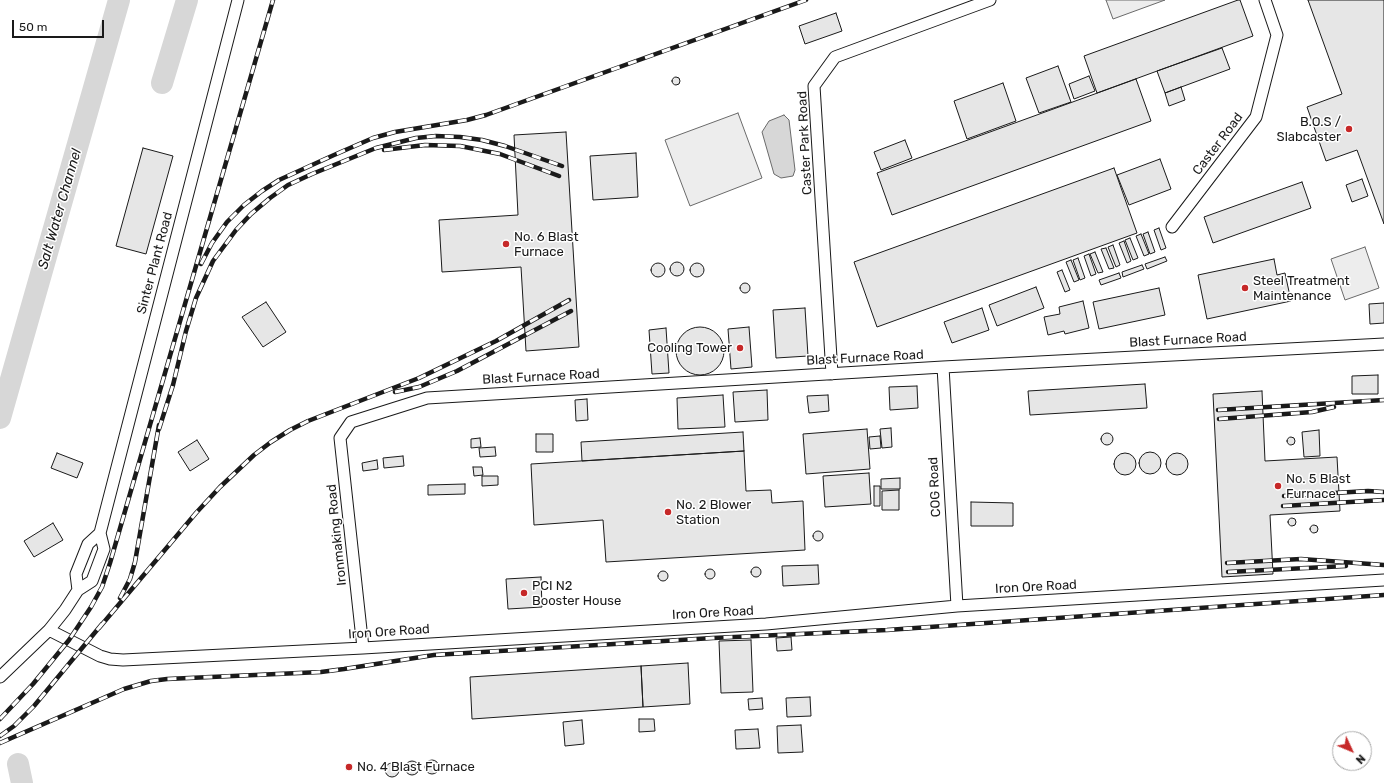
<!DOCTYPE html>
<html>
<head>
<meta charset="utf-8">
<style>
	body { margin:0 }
	#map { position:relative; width:1384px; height:783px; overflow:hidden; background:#fff; font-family:Rubik,sans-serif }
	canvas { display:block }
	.north { position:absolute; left:1332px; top:731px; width:40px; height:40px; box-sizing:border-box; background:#fff; border:1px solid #a3a3a3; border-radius:50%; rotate:134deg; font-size:11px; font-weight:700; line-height:16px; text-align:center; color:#1a1a1a }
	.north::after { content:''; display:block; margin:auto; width:14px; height:18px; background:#c62828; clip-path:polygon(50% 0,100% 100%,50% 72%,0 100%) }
	.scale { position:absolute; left:12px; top:20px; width:92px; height:18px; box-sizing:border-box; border:2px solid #1a1a1a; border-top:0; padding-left:5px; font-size:12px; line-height:14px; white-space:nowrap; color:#1a1a1a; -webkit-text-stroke:3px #fff; paint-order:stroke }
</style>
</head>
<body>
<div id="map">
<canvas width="1384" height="783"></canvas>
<div class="north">N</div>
<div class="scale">50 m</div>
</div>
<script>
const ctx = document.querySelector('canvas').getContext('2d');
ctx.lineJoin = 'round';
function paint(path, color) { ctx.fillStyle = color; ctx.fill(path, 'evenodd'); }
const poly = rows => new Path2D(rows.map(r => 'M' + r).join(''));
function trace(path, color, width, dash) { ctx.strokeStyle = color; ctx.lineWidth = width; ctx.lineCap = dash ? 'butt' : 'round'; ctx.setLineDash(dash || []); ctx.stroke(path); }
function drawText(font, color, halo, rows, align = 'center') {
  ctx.font = font + ' Rubik,sans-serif'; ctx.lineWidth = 3; ctx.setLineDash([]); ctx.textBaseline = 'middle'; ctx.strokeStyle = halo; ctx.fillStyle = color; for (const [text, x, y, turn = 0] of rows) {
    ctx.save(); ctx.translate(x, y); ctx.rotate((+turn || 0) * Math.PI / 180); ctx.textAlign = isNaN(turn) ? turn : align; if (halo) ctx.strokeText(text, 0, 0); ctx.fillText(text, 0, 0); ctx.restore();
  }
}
const built = poly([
	[1106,0,1165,0,1113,19,1106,0],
	[738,113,762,178,690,206,665,140,738,113],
	[1365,247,1379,288,1345,300,1331,259,1365,247]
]);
paint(built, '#ededed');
trace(built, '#6a6a6a', 1);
const water = poly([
	[784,115,789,120,795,170,793,176,781,178,774,174,762,132,769,121,784,115]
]);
paint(water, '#d7d7d7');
trace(water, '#6a6a6a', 1);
trace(poly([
	[162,83,187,0],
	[0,418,119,0],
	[18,764,22,783]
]), '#d7d7d7', 22);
const building = poly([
	[1238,0,1240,0,1253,36,1097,93,1084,56,1238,0],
	[1308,0,1384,0,1384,224,1357,150,1326,161,1307,107,1342,94,1308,0],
	[836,13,842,31,805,44,799,26,836,13],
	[1222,48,1230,69,1165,93,1157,71,1222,48],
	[1058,66,1071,102,1039,113,1026,78,1058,66],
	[1089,76,1095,91,1074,99,1069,84,1089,76],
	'672 81a4 4 0 1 1 8 0a4 4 0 1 1-8 0Z',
	[1136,79,1151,121,892,215,877,173,1136,79],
	[1003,83,1016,121,967,139,954,101,1003,83],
	[1181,87,1185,100,1169,106,1165,93,1181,87],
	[566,132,579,347,526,351,521,267,442,272,439,220,518,215,514,135,566,132],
	[905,140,912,158,881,170,874,152,905,140],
	[143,148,173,156,146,254,116,246,143,148],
	[636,153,638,197,593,200,590,156,636,153],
	[1160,159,1171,189,1129,205,1117,175,1160,159],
	[1114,168,1137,233,877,327,854,262,1114,168],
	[1362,179,1368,196,1352,202,1346,185,1362,179],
	[1302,182,1311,208,1213,243,1204,217,1302,182],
	[1159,228,1166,248,1161,250,1154,230,1159,228],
	[1148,232,1155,252,1150,254,1143,234,1148,232],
	[1141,234,1149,254,1144,256,1136,236,1141,234],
	[1130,238,1138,258,1133,260,1125,240,1130,238],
	[1124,241,1131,261,1127,263,1119,243,1124,241],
	[1113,245,1120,265,1116,267,1108,247,1113,245],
	[1106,248,1114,268,1109,269,1101,249,1106,248],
	[1095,252,1103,272,1098,273,1090,254,1095,252],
	[1089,254,1096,274,1091,276,1084,256,1089,254],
	[1165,257,1167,261,1147,269,1145,264,1165,257],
	[1078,258,1085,278,1080,280,1073,260,1078,258],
	[1274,259,1277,275,1285,273,1291,301,1207,319,1198,275,1274,259],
	[1071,260,1079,280,1074,282,1066,262,1071,260],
	'670 269a7 7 0 1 1 14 0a7 7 0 1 1-14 0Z',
	'690 270a7 7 0 1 1 14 0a7 7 0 1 1-14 0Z',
	'651 270a7 7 0 1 1 14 0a7 7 0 1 1-14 0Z',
	[1142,265,1144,269,1123,277,1122,272,1142,265],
	[1062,270,1070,290,1065,292,1057,272,1062,270],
	[1119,273,1121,278,1101,285,1099,280,1119,273],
	'740 288a5 5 0 1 1 10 0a5 5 0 1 1-10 0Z',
	[1036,287,1044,308,997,326,989,305,1036,287],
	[1159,288,1165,315,1099,329,1093,302,1159,288],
	[1083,301,1089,328,1065,334,1064,331,1048,335,1044,317,1060,314,1059,307,1083,301],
	[266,302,286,332,263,347,242,317,266,302],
	[1384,303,1384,323,1370,324,1369,304,1384,303],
	[805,308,808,356,776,358,773,310,805,308],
	[982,308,989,330,952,343,944,322,982,308],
	[749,327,752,367,731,369,728,329,749,327],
	'676 351a24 24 0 1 1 48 0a24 24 0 1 1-48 0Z',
	[666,328,669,373,652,374,649,330,666,328],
	[1378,375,1378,394,1352,394,1352,376,1378,375],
	[1145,384,1147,408,1030,415,1028,391,1145,384],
	[917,386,918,408,890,410,889,387,917,386],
	[767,390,768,420,735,422,733,392,767,390],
	[1262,391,1265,461,1337,457,1340,511,1270,515,1273,574,1222,577,1213,394,1262,391],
	[723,395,725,427,678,429,677,398,723,395],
	[828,395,829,411,809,413,807,396,828,395],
	[587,399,588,420,576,421,575,400,587,399],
	[891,428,892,447,882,448,880,429,891,428],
	[867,429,870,469,806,474,803,434,867,429],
	[1319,430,1320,456,1304,457,1302,432,1319,430],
	[743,432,744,451,582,461,581,442,743,432],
	'1101 439a6 6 0 1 1 12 0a6 6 0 1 1-12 0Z',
	[536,434,553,434,553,452,536,452,536,434],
	[880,436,881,448,870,449,869,437,880,436],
	'1287 441a4 4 0 1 1 8 0a4 4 0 1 1-8 0Z',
	[480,438,481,447,471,448,471,439,480,438],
	[197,440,209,459,190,471,178,452,197,440],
	[495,447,496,456,480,457,479,448,495,447],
	[744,451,746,491,771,490,772,503,803,501,805,550,606,562,603,520,534,525,531,464,744,451],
	'1139 463a11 11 0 1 1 22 0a11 11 0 1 1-22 0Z',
	[57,453,83,463,77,478,51,468,57,453],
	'1114 464a11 11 0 1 1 22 0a11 11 0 1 1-22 0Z',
	'1166 464a11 11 0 1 1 22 0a11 11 0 1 1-22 0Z',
	[403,456,404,466,384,468,383,458,403,456],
	[377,460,378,469,363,471,362,463,377,460],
	[473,467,482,467,483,475,474,476,473,467],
	[869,473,871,504,825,507,823,476,869,473],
	[482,476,498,476,498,485,482,486,482,476],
	[900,478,900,489,881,489,881,479,900,478],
	[465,484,465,494,428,495,428,485,465,484],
	[874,486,880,486,880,506,874,506,874,486],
	[899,490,899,510,882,510,882,491,899,490],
	[971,502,1013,503,1013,526,971,526,971,502],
	'1288 522a4 4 0 1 1 8 0a4 4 0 1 1-8 0Z',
	[53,523,63,540,34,557,24,541,53,523],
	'1310 529a4 4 0 1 1 8 0a4 4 0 1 1-8 0Z',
	'813 536a5 5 0 1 1 10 0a5 5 0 1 1-10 0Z',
	[818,565,819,584,783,586,782,566,818,565],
	'751 572a5 5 0 1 1 10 0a5 5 0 1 1-10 0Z',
	'705 574a5 5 0 1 1 10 0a5 5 0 1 1-10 0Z',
	'658 576a5 5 0 1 1 10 0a5 5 0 1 1-10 0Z',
	[541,577,542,607,508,609,506,579,541,577],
	[791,637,792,650,777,651,776,638,791,637],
	[751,640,753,692,721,693,719,641,751,640],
	[688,663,690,704,643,707,641,666,688,663],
	[641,666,643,707,472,719,470,677,641,666],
	[810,697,811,716,787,717,786,698,810,697],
	[762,698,763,709,749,710,748,699,762,698],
	[639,719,654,719,655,731,639,732,639,719],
	[582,720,584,744,565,746,563,722,582,720],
	[801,725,803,752,778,753,777,726,801,725],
	[758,729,760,748,736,749,735,730,758,729],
	'425 767a7 7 0 1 1 14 0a7 7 0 1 1-14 0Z',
	'405 768a7 7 0 1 1 14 0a7 7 0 1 1-14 0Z',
	'385 770a7 7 0 1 1 14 0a7 7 0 1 1-14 0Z'
]);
paint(building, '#e6e6e6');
trace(building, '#1a1a1a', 1);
const street = poly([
	[1172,227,1256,117,1277,35,1265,0],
	[943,367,957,606],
	[832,374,814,86,835,57,990,0],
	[78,590,76,574,88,544,100,533],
	[49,630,100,656,110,659,123,660,363,648,766,624,957,606,1384,580],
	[363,648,340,438,351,422,427,398,943,367,1384,344],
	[0,677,49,630,65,610,78,590,92,581,104,549,100,533,238,0]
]);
trace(street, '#1a1a1a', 13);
trace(street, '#fff', 11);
const rail = poly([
	[384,150,425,145,460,146,500,154,559,176],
	[201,264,212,243,227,222,244,205,262,191,279,180,334,155,373,138,395,132,467,120,486,115,806,0],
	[395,392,419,387,457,371,571,311],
	[1218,410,1384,400],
	[1219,419,1312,412,1334,407],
	[159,429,173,385,186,331,196,298,213,261,236,230,251,214,270,198,288,185,312,174,376,148,416,138,436,136,460,137,482,140,505,146,562,166],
	[1284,496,1368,491,1384,492],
	[1283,506,1384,500],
	[1227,563,1301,559,1384,565],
	[1228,572,1346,566],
	[120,598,130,579,135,562,159,425],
	[99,628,196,513,220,487,254,455,271,442,290,430,308,421,419,378,496,341,569,300],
	[0,719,33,684,69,640,91,607,102,587,110,563,273,0],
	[0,736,14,726,34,706,102,624],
	[0,743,124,689,151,681,167,679,321,672,344,669,434,655,713,638,887,630,1384,595]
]);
trace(rail, '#1a1a1a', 4.5);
trace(rail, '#fff', 3, [9]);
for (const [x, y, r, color] of [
	[1349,129,4,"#c62828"],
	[506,244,4,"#c62828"],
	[1245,288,4,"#c62828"],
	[740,348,4,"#c62828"],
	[1278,486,4,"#c62828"],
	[668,512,4,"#c62828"],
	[524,593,4,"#c62828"],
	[349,767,4,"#c62828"]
]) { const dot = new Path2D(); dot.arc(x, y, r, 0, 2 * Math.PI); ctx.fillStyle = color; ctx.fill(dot); trace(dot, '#fff', 1.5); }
drawText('13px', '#1a1a1a', '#fff', [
	["B.O.S /",1341,122,"right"],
	["Slabcaster",1341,137,"right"],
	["No. 6 Blast",514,237],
	["Furnace",514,252],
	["Steel Treatment",1253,281],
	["Maintenance",1253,296],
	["Cooling Tower",732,348,"right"],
	["No. 5 Blast",1286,479],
	["Furnace",1286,494],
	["No. 2 Blower",676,505],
	["Station",676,520],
	["PCI N2",532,586],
	["Booster House",532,601],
	["No. 4 Blast Furnace",357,767]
], 'left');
drawText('13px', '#1a1a1a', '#fff', [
	["Caster Park Road",805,143,-93],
	["Caster Road",1218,144,-53],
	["Sinter Plant Road",155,263,-75],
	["Blast Furnace Road",1188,340,-3],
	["Blast Furnace Road",865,358,-3],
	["Blast Furnace Road",541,377,-3],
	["COG Road",935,487,-93],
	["Ironmaking Road",337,535,-96],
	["Iron Ore Road",1036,587,-3],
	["Iron Ore Road",713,613,-3],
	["Iron Ore Road",389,632,-4]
]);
drawText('italic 14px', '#1a1a1a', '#fff', [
	["Salt Water Channel",60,209,-74]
]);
</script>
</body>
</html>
